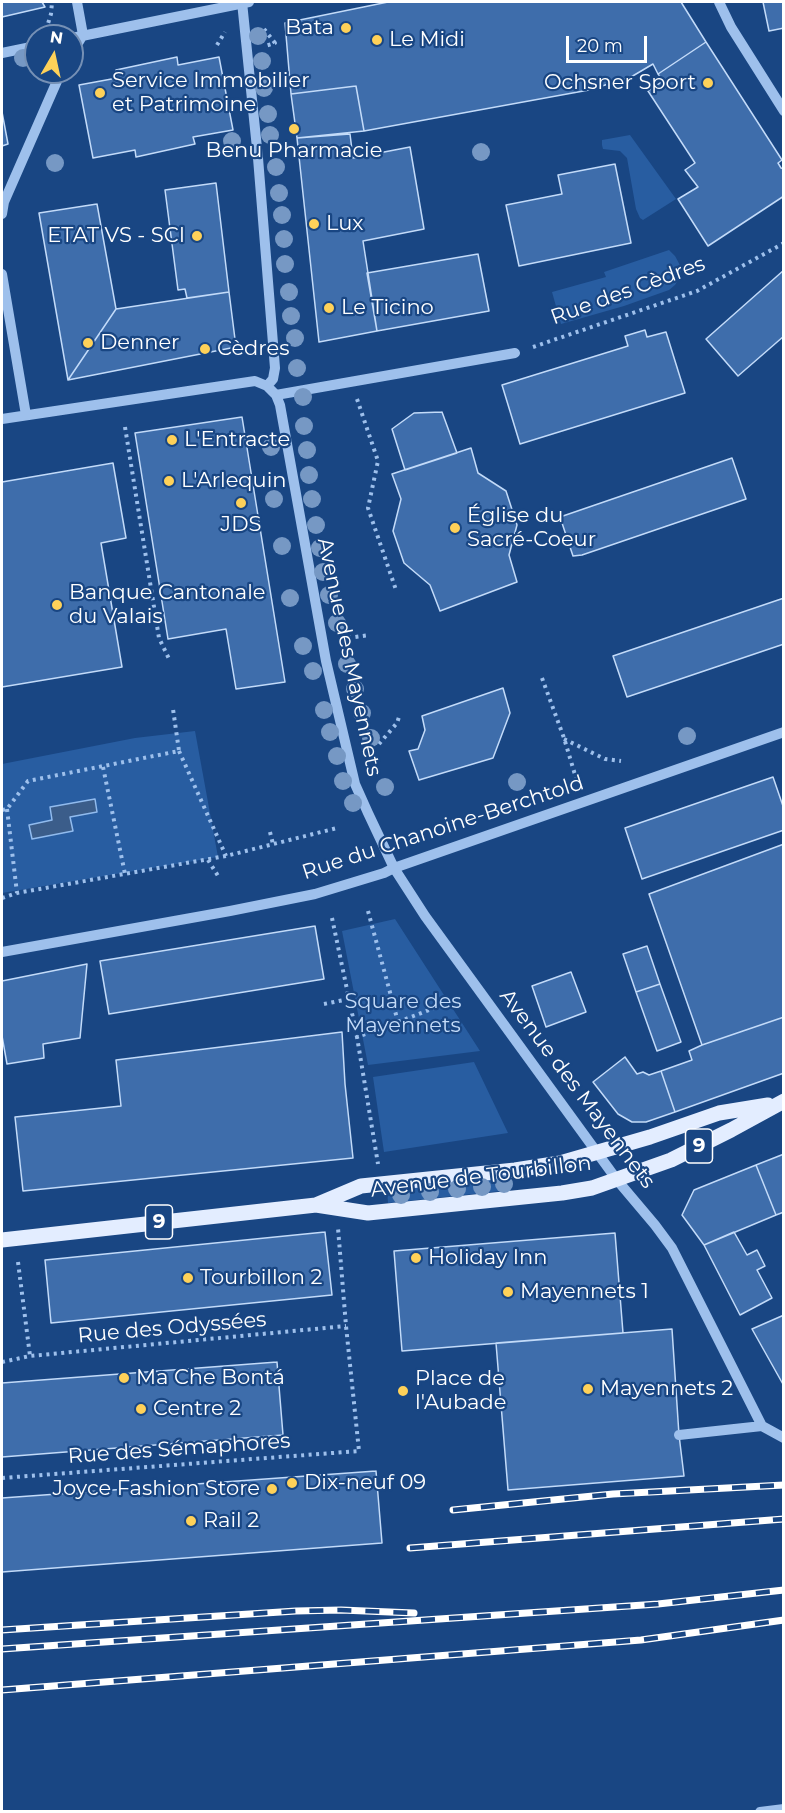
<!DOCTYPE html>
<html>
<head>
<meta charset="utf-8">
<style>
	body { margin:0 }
	#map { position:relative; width:785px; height:1813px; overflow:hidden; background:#194683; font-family:Montserrat,sans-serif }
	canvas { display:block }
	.frame { position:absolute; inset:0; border:3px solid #fff; pointer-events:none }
	.north { position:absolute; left:24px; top:24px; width:60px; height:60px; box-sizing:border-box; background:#194683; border:2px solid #7590b5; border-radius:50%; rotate:9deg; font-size:16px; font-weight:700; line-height:24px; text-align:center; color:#fff }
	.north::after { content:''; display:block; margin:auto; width:21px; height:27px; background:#fed159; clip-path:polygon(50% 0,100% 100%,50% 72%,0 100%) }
	.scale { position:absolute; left:566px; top:36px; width:81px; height:27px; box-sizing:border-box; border:3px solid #fff; border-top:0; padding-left:8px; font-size:18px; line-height:21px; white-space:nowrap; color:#fff; -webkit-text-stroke:4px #194683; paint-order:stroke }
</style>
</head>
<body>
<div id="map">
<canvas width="785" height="1813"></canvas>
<div class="frame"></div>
<div class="north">N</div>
<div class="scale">20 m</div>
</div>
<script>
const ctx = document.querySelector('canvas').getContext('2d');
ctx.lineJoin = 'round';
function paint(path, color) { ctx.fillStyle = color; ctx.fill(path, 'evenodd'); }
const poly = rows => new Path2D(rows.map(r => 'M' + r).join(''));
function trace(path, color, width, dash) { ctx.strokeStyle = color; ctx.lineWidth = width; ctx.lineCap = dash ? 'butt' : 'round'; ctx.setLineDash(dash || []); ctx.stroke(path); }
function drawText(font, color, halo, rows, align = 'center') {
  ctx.font = font + ' Montserrat,sans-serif'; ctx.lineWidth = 4.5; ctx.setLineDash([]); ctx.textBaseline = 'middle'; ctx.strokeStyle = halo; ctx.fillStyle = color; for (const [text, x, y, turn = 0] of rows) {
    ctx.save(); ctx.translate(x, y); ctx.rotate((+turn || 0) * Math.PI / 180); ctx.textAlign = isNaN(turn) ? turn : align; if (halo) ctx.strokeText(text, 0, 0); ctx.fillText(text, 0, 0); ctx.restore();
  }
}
paint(poly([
	[630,135,676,199,643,220,640,218,636,209,627,158,620,151,603,149,602,145,602,140],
	[669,250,675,256,681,267,681,275,675,285,669,290,624,306,561,324,552,292,606,277,604,272],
	[195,731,218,857,2,893,2,764,135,738],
	[395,919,480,1051,368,1065,342,931],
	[474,1062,508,1133,384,1152,373,1077],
	[509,1177,510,1190,388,1203,387,1189]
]), '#285da1');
const water = poly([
	[95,799,97,812,70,817,73,831,32,839,29,825,52,820,50,807,95,799]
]);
paint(water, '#3b5d8a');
trace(water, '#91bbee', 1.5);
const building = poly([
	[2,2,42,2,45,7,2,17,2,2],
	[388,2,681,2,706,42,658,74,653,64,631,77,589,90,364,131,356,86,291,94,285,23,388,2],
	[763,2,784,2,784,28,769,31,763,2],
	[706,42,782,160,778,163,781,168,784,169,784,196,708,246,678,199,698,187,685,170,695,163,648,91,663,81,658,74,706,42],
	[177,57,178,65,219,57,233,130,193,137,195,144,136,157,135,150,93,158,79,85,117,78,116,70,177,57],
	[356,86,364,131,297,138,291,94,356,86],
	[2,112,8,144,2,146,2,112],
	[350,134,353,158,410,147,424,229,363,241,377,331,319,342,297,138,350,134],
	[615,164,631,243,519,266,506,205,562,194,558,175,615,164],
	[216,183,229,292,187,298,185,289,178,290,165,190,216,183],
	[97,204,116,309,68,380,39,213,97,204],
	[478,254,489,311,377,331,367,273,478,254],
	[784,270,784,336,738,376,706,339,784,270],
	[229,292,236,347,68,380,116,309,229,292],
	[645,330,647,337,666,332,685,393,520,444,502,385,628,346,625,336,645,330],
	[442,412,457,453,405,470,392,429,414,413,442,412],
	[242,417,285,682,236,689,226,629,168,639,135,433,242,417],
	[471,448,478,473,506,491,517,525,509,555,517,582,440,611,430,585,404,563,393,531,401,499,392,474,471,448],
	[732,458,746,499,582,555,573,556,560,517,732,458],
	[113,463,126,538,101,543,122,667,2,687,2,482,113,463],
	[784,598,784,644,627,697,613,656,784,598],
	[503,688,510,713,493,758,419,780,409,751,418,749,425,730,422,716,503,688],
	[773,777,784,809,784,830,642,879,625,828,773,777],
	[784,844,784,1017,702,1045,649,894,784,844],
	[315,926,324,979,109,1014,100,961,315,926],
	[647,946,660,984,636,992,623,954,647,946],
	[87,964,80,1038,43,1044,44,1058,7,1064,2,1036,2,981,87,964],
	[571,972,586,1012,546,1027,532,986,571,972],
	[660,984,681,1042,657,1051,636,992,660,984],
	[784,1017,784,1073,675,1112,661,1071,692,1060,689,1051,702,1045,784,1017],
	[342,1032,345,1084,353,1158,23,1191,15,1117,121,1106,116,1060,342,1032],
	[625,1057,637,1074,643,1072,649,1075,661,1071,675,1112,646,1122,632,1122,618,1114,593,1082,625,1057],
	[784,1154,784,1212,776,1215,756,1165,784,1154],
	[756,1165,776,1215,704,1245,682,1215,694,1190,756,1165],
	[325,1232,332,1295,51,1323,45,1260,325,1232],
	[734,1232,747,1255,757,1250,765,1266,757,1270,772,1298,740,1315,704,1245,734,1232],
	[615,1233,623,1333,402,1351,394,1251,615,1233],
	[784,1315,784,1386,752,1329,784,1315],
	[672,1329,679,1435,684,1476,508,1490,496,1343,672,1329],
	[277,1362,283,1435,2,1457,2,1383,277,1362],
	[376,1471,382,1543,2,1572,2,1498,376,1471]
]);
paint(building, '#3e6dab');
trace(building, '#c3dbf9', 1.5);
trace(poly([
	[264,29,275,43,265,46],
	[46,30,51,14,52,2],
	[217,45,225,32],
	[533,347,697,291,784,243],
	[357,399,378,461,368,508,396,590],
	[125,427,159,638,170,661],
	[348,638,370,635],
	[542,678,564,738,576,778],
	[564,739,605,759,621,761],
	[379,744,397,723,400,714],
	[179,751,226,856],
	[103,767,125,874],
	[7,809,17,893],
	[2,810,7,809,28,781,179,751,173,709],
	[270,832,273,844],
	[208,860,220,879],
	[2,898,17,893,226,856,337,828],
	[368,911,398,1022,357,1037,378,1164],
	[332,918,357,1037],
	[324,1004,349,999],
	[398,1022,460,998],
	[18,1262,30,1356],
	[2,1362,30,1356,346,1326],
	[2,1478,359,1451,346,1326,338,1228]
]), '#9ec0ec', 4, [3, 4.5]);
trace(poly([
	[242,2,258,158,275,368,273,379,267,386],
	[719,2,731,27,784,111],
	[72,38,249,2],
	[2,53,36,46],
	[72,53,83,35,77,2],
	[2,214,4,202,61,72],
	[2,274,26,415],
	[276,395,515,353],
	[2,419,255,381,267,386,276,395,280,405,326,661,355,784,368,813,394,868,425,916,617,1180,655,1225,672,1248,762,1426],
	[2,952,230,911,315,894,384,873,394,868,784,732],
	[679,1435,762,1426,784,1438],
	[760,1812,784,1809]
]), '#9ec0ec', 10);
trace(poly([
	[316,1205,361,1186,515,1170,560,1163,650,1137,719,1113,768,1105],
	[2,1240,316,1205,368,1213,562,1193,592,1188,671,1160,731,1130,784,1101]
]), '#e3edff', 15);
const rail = poly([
	[453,1510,613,1494,784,1485],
	[410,1548,784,1519],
	[2,1630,296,1611,341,1610,414,1613],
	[2,1649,658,1604,784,1590],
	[2,1690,641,1640,784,1620]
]);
trace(rail, '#fff', 7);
trace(rail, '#194683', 4.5, [14]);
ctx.fillStyle = '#7698c4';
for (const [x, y] of [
	[258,36],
	[23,58],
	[262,61],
	[264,88],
	[268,114],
	[270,135],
	[232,141],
	[481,152],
	[55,163],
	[276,167],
	[279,193],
	[282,215],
	[284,239],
	[285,264],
	[289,292],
	[291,316],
	[295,338],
	[297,368],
	[303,397],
	[304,426],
	[271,447],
	[307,450],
	[309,475],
	[274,499],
	[312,499],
	[316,525],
	[282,546],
	[320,548],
	[323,572],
	[329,595],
	[290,598],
	[337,623],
	[303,646],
	[347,664],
	[313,671],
	[355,689],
	[324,710],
	[362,713],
	[330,732],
	[687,736],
	[371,738],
	[337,756],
	[343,781],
	[517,782],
	[385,787],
	[353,803],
	[504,1184],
	[482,1187],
	[457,1189],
	[430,1192],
	[401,1195]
]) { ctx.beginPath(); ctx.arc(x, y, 9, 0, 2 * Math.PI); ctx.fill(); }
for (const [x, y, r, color] of [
	[346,28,6,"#fed159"],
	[377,40,6,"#fed159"],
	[708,83,6,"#fed159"],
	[100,93,6,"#fed159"],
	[294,129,6,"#fed159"],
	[314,224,6,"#fed159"],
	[197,236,6,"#fed159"],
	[329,308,6,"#fed159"],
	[88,343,6,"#fed159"],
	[205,349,6,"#fed159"],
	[172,440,6,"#fed159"],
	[169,481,6,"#fed159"],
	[241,503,6,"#fed159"],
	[455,528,6,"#fed159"],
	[57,605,6,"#fed159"],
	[416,1258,6,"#fed159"],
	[188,1278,6,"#fed159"],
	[508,1292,6,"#fed159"],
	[124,1378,6,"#fed159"],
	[588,1389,6,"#fed159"],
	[403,1391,6,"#fed159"],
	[141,1409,6,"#fed159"],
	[292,1483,6,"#fed159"],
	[272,1489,6,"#fed159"],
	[191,1521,6,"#fed159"]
]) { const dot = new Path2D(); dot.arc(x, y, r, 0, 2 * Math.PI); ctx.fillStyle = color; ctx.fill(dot); trace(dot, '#194683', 2); }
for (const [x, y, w] of [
	[699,1146,27],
	[159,1222,27]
]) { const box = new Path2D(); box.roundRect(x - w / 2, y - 17, w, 34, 4.5); ctx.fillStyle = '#194683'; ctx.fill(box); trace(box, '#fff', 1.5); }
drawText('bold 20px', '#fff', null, [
	["9",699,1146],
	["9",159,1222]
]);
drawText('21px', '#fff', '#194683', [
	["Bata",334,28,"right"],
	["Le Midi",389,40],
	["Service Immobilier",112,81],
	["et Patrimoine",112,105],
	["Ochsner Sport",696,83,"right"],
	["Benu Pharmacie",294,151,"center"],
	["Lux",326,224],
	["ETAT VS - SCI",185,236,"right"],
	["Le Ticino",341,308],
	["Denner",100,343],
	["Cèdres",217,349],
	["L'Entracte",184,440],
	["L'Arlequin",181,481],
	["Église du",467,516],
	["Sacré-Coeur",467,540],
	["JDS",241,525,"center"],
	["Banque Cantonale",69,593],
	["du Valais",69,617],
	["Holiday Inn",428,1258],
	["Tourbillon 2",200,1278],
	["Mayennets 1",520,1292],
	["Ma Che Bontá",136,1378],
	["Place de",415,1379],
	["l'Aubade",415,1403],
	["Mayennets 2",600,1389],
	["Centre 2",153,1409],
	["Dix-neuf 09",304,1483],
	["Joyce Fashion Store",260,1489,"right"],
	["Rail 2",203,1521]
], 'left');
drawText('21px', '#fff', '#194683', [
	["Rue des Cèdres",628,291,-20],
	["Avenue des Mayennets",349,657,78],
	["Rue du Chanoine-Berchtold",443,828,-18],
	["Avenue des Mayennets",577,1089,53],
	["Avenue de Tourbillon",481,1177,-7],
	["Rue des Odyssées",172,1328,-5],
	["Rue des Sémaphores",179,1449,-4]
]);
drawText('21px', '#c3dbf9', '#194683', [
	["Square des",403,1002],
	["Mayennets",403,1026]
]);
</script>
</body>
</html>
